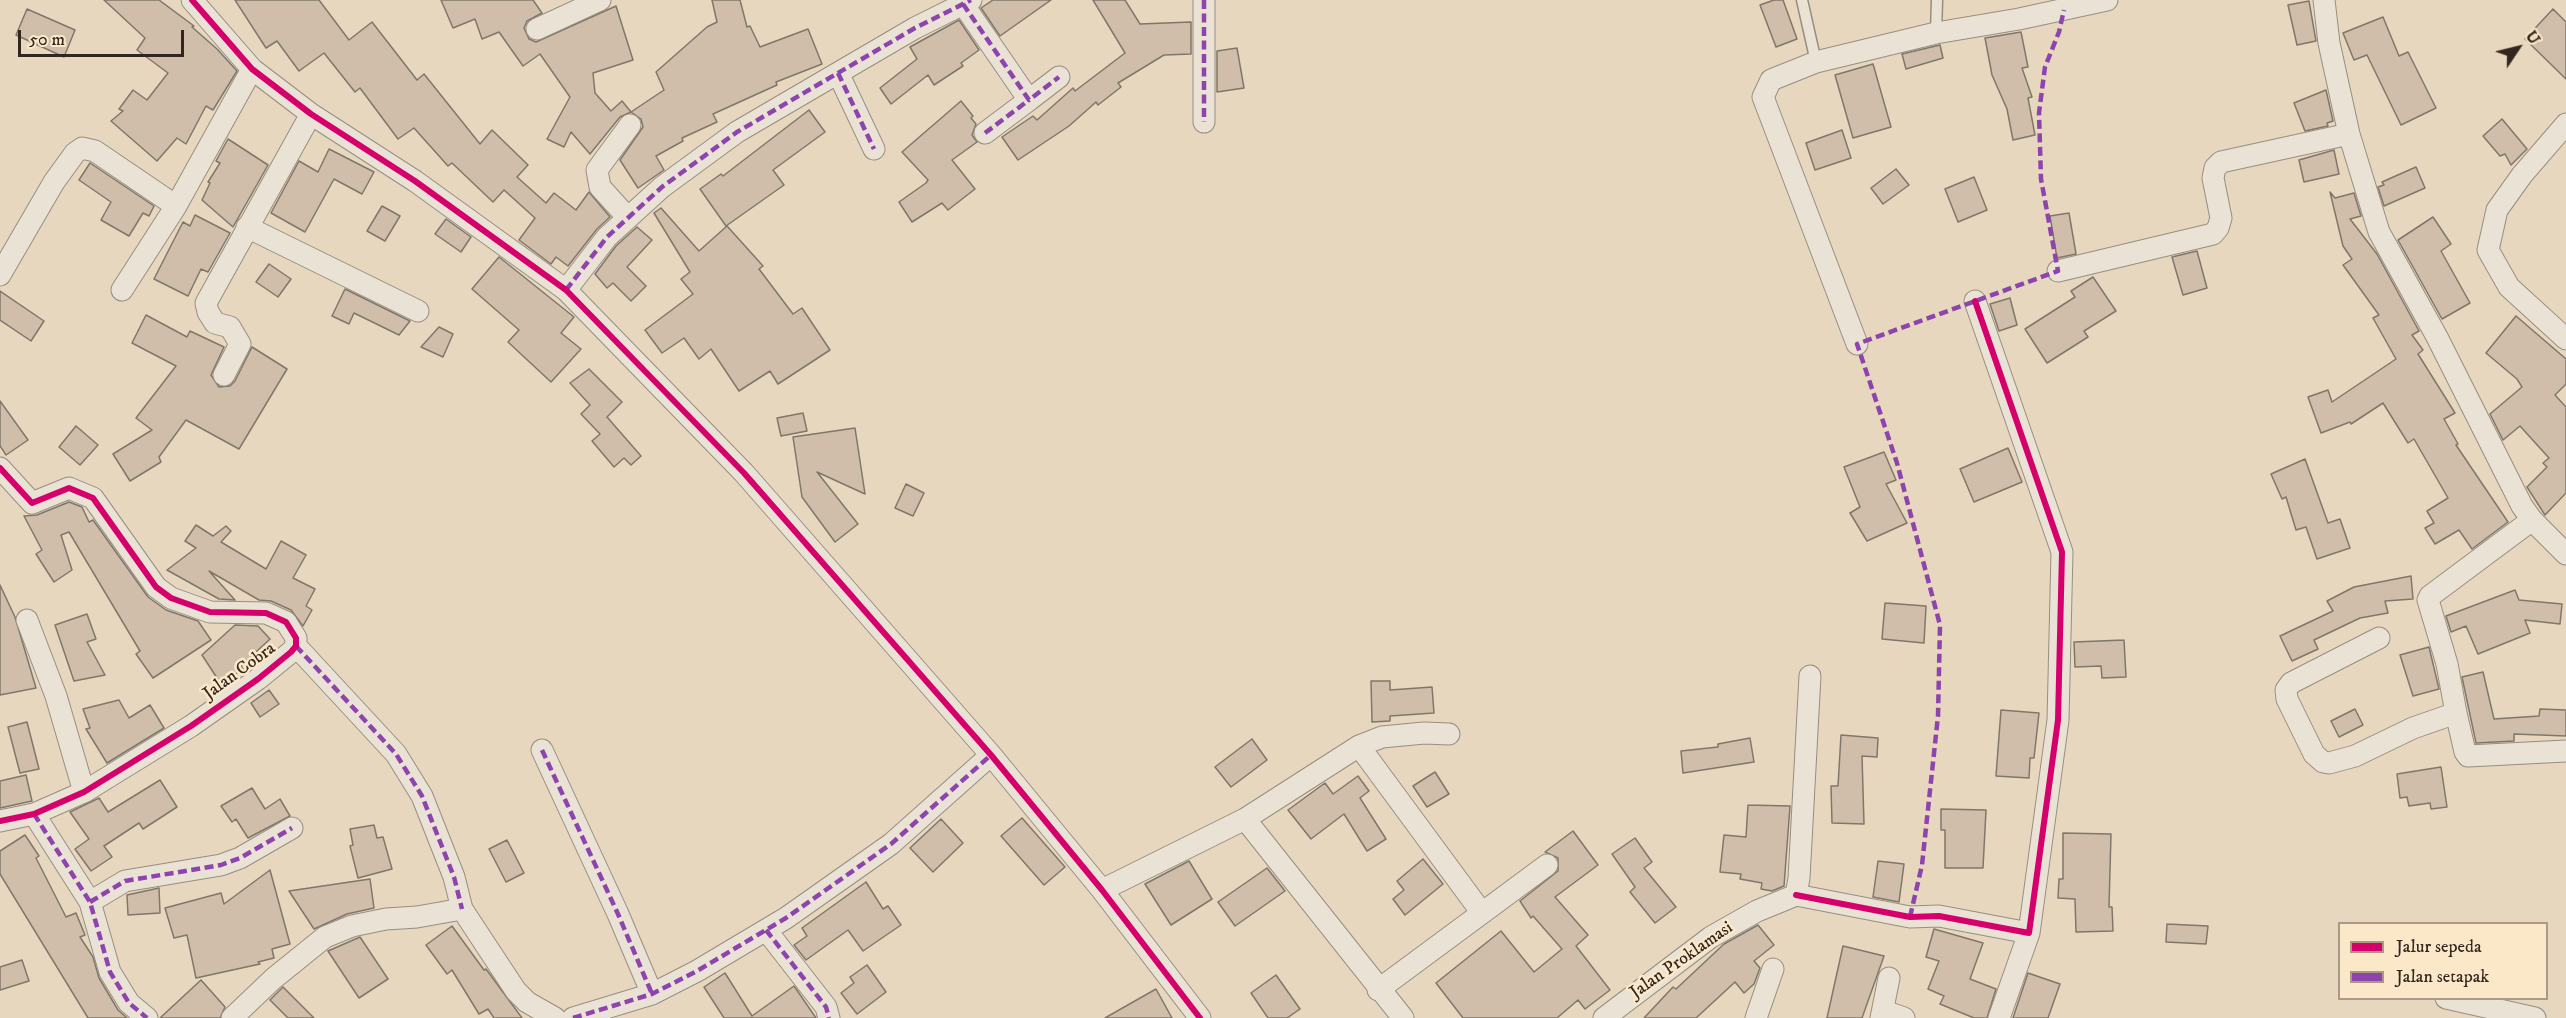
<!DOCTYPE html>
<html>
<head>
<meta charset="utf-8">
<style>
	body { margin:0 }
	#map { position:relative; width:2566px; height:1018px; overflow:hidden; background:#e6d7be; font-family:"IM FELL DW Pica",serif }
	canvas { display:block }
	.legend { position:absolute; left:2338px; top:922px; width:210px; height:78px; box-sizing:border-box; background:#fae8c9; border:2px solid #aa9a85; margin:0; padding:8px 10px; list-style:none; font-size:18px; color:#32261f }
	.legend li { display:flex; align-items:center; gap:12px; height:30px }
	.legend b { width:30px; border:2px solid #aa9a85 }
	.north { position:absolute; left:2488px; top:18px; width:60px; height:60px; -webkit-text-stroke:4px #fae8c9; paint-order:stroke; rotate:55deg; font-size:16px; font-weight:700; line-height:24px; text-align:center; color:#32261f }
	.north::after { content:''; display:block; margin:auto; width:21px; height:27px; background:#32261f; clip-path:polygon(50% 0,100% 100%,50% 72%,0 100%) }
	.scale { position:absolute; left:18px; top:30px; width:166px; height:27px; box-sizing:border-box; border:3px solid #32261f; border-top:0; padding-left:8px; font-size:18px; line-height:21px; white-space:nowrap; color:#32261f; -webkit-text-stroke:4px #fae8c9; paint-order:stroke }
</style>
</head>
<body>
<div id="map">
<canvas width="2566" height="1018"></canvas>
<ul class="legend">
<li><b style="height:8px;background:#d6006c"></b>Jalur sepeda</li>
<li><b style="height:8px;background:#8e44ad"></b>Jalan setapak</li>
</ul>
<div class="north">U</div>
<div class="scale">50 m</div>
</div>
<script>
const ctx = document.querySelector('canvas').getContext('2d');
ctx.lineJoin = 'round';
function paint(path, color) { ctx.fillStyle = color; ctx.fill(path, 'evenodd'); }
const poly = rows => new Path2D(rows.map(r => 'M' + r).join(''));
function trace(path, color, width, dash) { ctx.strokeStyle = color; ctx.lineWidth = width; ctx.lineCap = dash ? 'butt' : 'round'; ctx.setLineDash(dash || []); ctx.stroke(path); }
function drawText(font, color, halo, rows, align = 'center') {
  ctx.font = font + ' "IM FELL DW Pica",serif'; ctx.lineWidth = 5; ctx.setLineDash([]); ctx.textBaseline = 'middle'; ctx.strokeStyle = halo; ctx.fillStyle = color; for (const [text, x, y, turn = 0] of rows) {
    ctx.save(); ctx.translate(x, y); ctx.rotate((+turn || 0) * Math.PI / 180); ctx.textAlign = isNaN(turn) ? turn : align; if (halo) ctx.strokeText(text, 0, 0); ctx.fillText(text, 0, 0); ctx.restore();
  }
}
const building = poly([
	[104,0,159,0,194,26,192,27,217,49,237,71,213,110,206,106,186,144,177,138,157,161,111,121,123,111,119,109,133,90,147,100,168,73,137,50,145,38,104,0],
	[235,0,319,0,349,40,372,22,417,80,424,74,480,144,492,130,528,165,517,177,546,203,554,193,576,210,589,192,610,217,597,229,568,266,556,257,551,264,519,240,535,218,504,190,493,202,452,163,448,166,414,128,398,139,360,88,355,92,324,53,299,71,277,41,266,48,235,0],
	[441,0,533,0,542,13,527,21,524,28,529,39,536,42,616,6,633,60,593,73,595,93,611,111,622,101,631,112,620,117,590,154,571,132,564,147,547,139,570,97,540,54,523,66,499,32,482,39,475,19,453,28,441,0],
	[712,0,740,0,747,27,750,26,760,47,808,29,822,64,776,82,777,85,713,114,717,122,682,138,683,141,656,156,664,170,638,188,620,160,643,127,641,119,631,112,664,90,656,72,707,27,717,22,712,0],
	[993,0,1051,0,1000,36,981,8,993,0],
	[1093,0,1125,0,1140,24,1191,22,1191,54,1164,55,1118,83,1121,87,1098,105,1096,102,1069,126,1018,160,1002,137,1033,116,1037,120,1073,88,1075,91,1125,53,1093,0],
	[1774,0,1783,0,1797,39,1776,47,1760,5,1774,0],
	[2309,1,2316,41,2297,45,2288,5,2309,1],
	[27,9,75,30,64,57,16,35,27,9],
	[2553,9,2566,22,2566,79,2525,39,2553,9],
	[2383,17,2399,56,2408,52,2436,108,2401,125,2367,55,2354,60,2343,33,2383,17],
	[959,20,979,50,961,63,963,66,934,85,928,75,891,104,880,88,917,59,910,47,959,20],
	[2021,32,2028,67,2022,68,2032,97,2028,98,2035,135,2013,140,2007,109,1992,75,1985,38,2021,32],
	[1940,45,1943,58,1906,69,1902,54,1940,45],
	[1237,48,1244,88,1217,92,1217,51,1237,48],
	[1873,64,1891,127,1853,138,1835,75,1873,64],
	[2326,90,2333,121,2327,123,2328,126,2305,131,2294,103,2326,90],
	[961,101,973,116,971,118,976,124,972,135,977,142,952,160,975,189,948,210,942,203,912,222,899,202,926,183,928,180,902,152,961,101],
	[809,110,825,132,773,170,784,185,726,226,700,189,721,174,723,176,809,110],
	[2502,119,2527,149,2511,165,2505,154,2500,156,2483,136,2502,119],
	[1842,130,1851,158,1815,170,1806,143,1842,130],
	[228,139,268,165,233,227,202,200,210,183,208,182,220,163,216,161,228,139],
	[329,149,374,172,362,194,334,179,305,232,271,213,299,161,318,172,329,149],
	[2334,150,2339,174,2304,182,2299,160,2334,150],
	[90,163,154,206,149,216,143,213,129,236,101,220,111,202,79,180,90,163],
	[2416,167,2425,188,2384,206,2378,187,2384,185,2382,182,2416,167],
	[1896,169,1909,185,1883,204,1871,188,1896,169],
	[1974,177,1987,210,1958,222,1945,189,1974,177],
	[2330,192,2335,198,2354,193,2361,216,2350,219,2377,254,2419,331,2412,335,2423,350,2418,354,2455,413,2444,419,2458,444,2456,445,2508,522,2472,549,2459,530,2435,544,2425,528,2434,523,2427,511,2448,498,2414,439,2408,443,2383,403,2351,424,2350,422,2321,433,2308,397,2328,390,2332,402,2396,359,2373,318,2379,315,2343,265,2352,259,2343,246,2330,192],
	[382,206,400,216,385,241,367,231,382,206],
	[661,208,699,251,727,226,763,266,759,269,793,314,802,308,830,350,778,384,770,371,739,391,711,349,699,359,684,338,662,353,645,330,693,294,681,279,690,272,654,213,661,208],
	[2069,213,2076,254,2057,258,2050,216,2069,213],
	[195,215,230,233,208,272,201,269,188,296,154,279,183,222,190,226,195,215],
	[2433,217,2451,244,2441,251,2470,303,2442,319,2398,240,2433,217],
	[446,219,471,237,461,252,435,234,446,219],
	[637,227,652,240,627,267,646,286,631,301,613,283,607,288,595,274,616,246,637,227],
	[2197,251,2207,288,2183,295,2172,257,2197,251],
	[499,257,574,317,561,333,581,349,551,382,508,342,519,330,472,289,499,257],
	[269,264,291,279,278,297,256,282,269,264],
	[2093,277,2116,311,2084,331,2088,337,2047,363,2025,329,2075,297,2071,291,2093,277],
	[345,289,410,321,399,335,354,313,349,324,332,316,345,289],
	[0,291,44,321,31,341,0,320,0,291],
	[2010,298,2017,325,1999,331,1990,304,2010,298],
	[146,315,187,337,190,331,224,347,211,375,219,387,230,386,235,381,252,347,287,369,239,449,186,420,159,457,161,462,130,481,113,454,152,430,136,418,176,366,132,343,146,315],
	[2516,316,2566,359,2566,384,2555,395,2566,407,2566,493,2545,515,2527,487,2547,467,2543,463,2549,458,2520,426,2503,440,2490,414,2522,387,2517,379,2486,353,2516,316],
	[439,327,453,334,443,357,421,347,439,327],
	[589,369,622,402,607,417,641,456,631,465,624,458,614,467,592,441,600,434,581,414,590,405,570,383,589,369],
	[0,401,28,440,6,455,0,446,0,401],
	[803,413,807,431,781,436,777,418,803,413],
	[76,426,98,445,80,465,59,447,76,426],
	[855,428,865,494,817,472,858,524,835,542,802,497,793,437,855,428],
	[2008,448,2022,482,1974,502,1960,469,2008,448],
	[1884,452,1896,480,1886,484,1907,523,1867,541,1850,513,1860,507,1844,467,1884,452],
	[2305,459,2328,523,2340,519,2350,548,2317,559,2306,527,2296,530,2286,497,2282,499,2271,474,2305,459],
	[906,484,924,493,913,516,895,508,906,484],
	[69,502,82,507,89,522,93,520,148,597,166,610,198,621,211,640,153,678,136,654,140,651,69,532,61,535,72,570,54,582,36,554,42,550,24,516,37,515,69,502],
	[196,525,213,536,226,526,231,531,221,542,266,569,281,541,306,555,293,578,315,589,306,606,312,610,303,626,291,610,271,601,259,600,209,571,235,600,219,599,167,570,196,548,185,541,196,525],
	[2411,576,2413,599,2385,601,2388,613,2360,618,2314,640,2318,649,2292,661,2280,636,2333,611,2327,601,2354,587,2411,576],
	[0,585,15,617,36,688,0,695,0,585],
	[2515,590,2519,600,2562,604,2560,624,2525,620,2530,633,2478,654,2466,626,2451,632,2446,616,2515,590],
	[1885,603,1926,606,1924,643,1882,639,1885,603],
	[87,614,96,639,87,642,105,675,74,681,55,625,87,614],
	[235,625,258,626,270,639,241,666,243,669,221,684,202,655,235,625],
	[2124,640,2126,677,2102,678,2101,666,2075,667,2074,642,2124,640],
	[2429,647,2439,689,2413,696,2400,655,2429,647],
	[2483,672,2494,719,2539,716,2540,709,2566,710,2566,736,2514,734,2514,741,2476,743,2462,677,2483,672],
	[1371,681,1390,681,1390,690,1432,687,1434,713,1390,716,1390,721,1372,722,1371,681],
	[269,690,279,704,260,717,251,703,269,690],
	[119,700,129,718,150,705,164,728,107,763,86,729,90,728,83,709,119,700],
	[2355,709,2363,725,2339,737,2331,721,2355,709],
	[2001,710,2039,713,2034,758,2030,758,2029,778,1996,776,2001,710],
	[27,722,39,769,20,773,8,727,27,722],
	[1841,735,1878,738,1877,757,1862,756,1864,824,1832,823,1831,786,1838,786,1841,735],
	[1750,738,1754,762,1683,773,1681,751,1718,747,1718,744,1750,738],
	[1252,739,1267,760,1231,787,1215,767,1252,739],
	[2441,767,2447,807,2431,809,2430,803,2409,806,2407,797,2400,798,2397,774,2441,767],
	[1435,772,1449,794,1427,807,1413,786,1435,772],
	[26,775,32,801,0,808,0,781,26,775],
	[1358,776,1369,791,1360,798,1386,839,1367,851,1344,814,1311,839,1288,810,1325,783,1333,794,1358,776],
	[160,780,177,807,143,829,139,823,104,846,112,857,91,871,75,849,89,839,70,812,99,798,108,812,160,780],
	[252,788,265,809,280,799,290,816,248,838,236,819,232,822,221,806,252,788],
	[1748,805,1790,806,1784,886,1772,891,1761,889,1762,883,1740,879,1741,874,1720,872,1724,835,1746,837,1748,805],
	[1941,809,1986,810,1983,868,1945,868,1945,830,1941,830,1941,809],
	[1022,818,1065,867,1044,885,1001,836,1022,818],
	[941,819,963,843,933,872,910,848,941,819],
	[374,825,377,838,383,837,392,869,358,878,350,846,353,845,350,829,374,825],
	[1573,831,1598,865,1555,897,1588,935,1576,946,1610,990,1585,1009,1578,1000,1557,1018,1463,1018,1436,983,1501,931,1534,972,1562,949,1533,916,1531,918,1520,901,1558,871,1558,858,1545,852,1573,831],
	[2063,833,2111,834,2109,907,2112,907,2113,931,2076,932,2075,899,2058,898,2059,879,2063,879,2063,833],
	[25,835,39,856,36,858,66,917,76,913,85,935,80,937,93,957,99,978,118,1010,127,1018,88,1018,0,874,0,851,25,835],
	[1635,838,1652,862,1644,868,1676,907,1655,923,1630,892,1635,887,1612,854,1635,838],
	[507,840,524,873,506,882,489,849,507,840],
	[1423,859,1443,884,1405,915,1393,899,1404,890,1397,881,1423,859],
	[1189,861,1212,899,1171,925,1145,884,1189,861],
	[1878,861,1904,864,1899,902,1873,897,1878,861],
	[1267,868,1285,891,1235,926,1218,902,1267,868],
	[270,870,290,944,272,949,274,958,258,962,260,964,196,978,187,935,174,938,165,908,221,893,224,904,270,870],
	[370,879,374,908,347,914,314,929,289,891,370,879],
	[866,882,883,909,888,906,901,925,863,951,848,930,806,960,794,945,807,936,802,928,866,882],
	[159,888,160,913,128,915,127,895,159,888],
	[2167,924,2208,926,2206,944,2166,942,2167,924],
	[1758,925,1774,945,1754,961,1760,968,1754,984,1744,993,1735,982,1696,1018,1644,1018,1673,987,1676,989,1724,944,1758,925],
	[452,926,484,970,486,969,522,1018,494,1018,488,1009,479,1014,452,970,447,974,426,945,452,926],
	[1934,929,1983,943,1970,979,1996,989,1987,1018,1974,1018,1940,1004,1944,996,1928,989,1939,961,1926,957,1934,929],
	[360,937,388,979,359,998,328,951,360,937],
	[1843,946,1884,956,1862,1018,1827,1018,1843,946],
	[22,960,29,981,0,990,0,967,22,960],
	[867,965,886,992,857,1014,841,993,854,983,850,977,867,965],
	[725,973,752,1016,794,986,816,1018,724,1018,704,987,725,973],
	[2028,973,2060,984,2048,1018,2013,1018,2028,973],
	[1276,975,1300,1009,1287,1018,1268,1018,1251,993,1276,975],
	[201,980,225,1007,220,1018,160,1018,201,980],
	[283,987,314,1018,288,1018,270,1000,283,987],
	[1156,989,1172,1018,1105,1018,1156,989]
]);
paint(building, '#d0beab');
trace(building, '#80776a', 1.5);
const lane = poly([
	[1802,0,1816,62],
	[1936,33,1937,0]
]);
const street = poly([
	[192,0,252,69,311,114,415,181,566,290,744,473,991,755,1102,890,1200,1018],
	[1204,0,1204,122],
	[2324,0,2329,43,2349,134,2379,232,2437,337,2522,506,2532,520,2566,554],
	[963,4,1029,100,1059,77],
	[537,29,600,0],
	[838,73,874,149],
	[2566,124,2522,175,2497,210,2488,250,2509,287,2566,339],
	[985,133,1029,100],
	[628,218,600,187,597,170,630,125],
	[247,227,418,311],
	[2058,271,2213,234,2218,228,2221,218,2213,178,2215,168,2221,162,2349,134],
	[0,275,54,182,75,153,82,148,95,151,176,206],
	[122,290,176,206,252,69],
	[566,290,607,237,662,187,737,132,915,28,971,0],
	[1857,344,1763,97,1771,80,1816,62,1936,33,2019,19,2107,0],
	[224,375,240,344,230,327,215,323,208,312,206,303,311,114],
	[0,468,32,503,69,488,93,498,156,587,171,598,210,612,266,613,286,622,296,638,296,646,291,652,258,679,191,726,84,792,34,814,0,821],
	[27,620,56,696,84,792],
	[2379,638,2291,683,2286,690,2287,699,2314,754,2323,762,2329,763,2355,756,2413,728,2456,713,2465,752,2468,756,2566,751],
	[296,646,396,754,422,796,454,877,462,909,516,991,527,1002,555,1018],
	[2456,713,2447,664,2428,600,2430,596,2532,520],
	[1359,746,1482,913],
	[542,750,618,914,652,994],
	[34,814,90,902,110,972,129,1003,147,1018],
	[1245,819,1359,746,1382,737,1424,733,1449,734],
	[1102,890,1245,819,1403,1018],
	[1796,895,1910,917,1939,916,2029,933,2058,720,2062,552,1975,301],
	[1796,895,1799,878,1810,676],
	[90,902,125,881,221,865,240,858,292,828],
	[766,930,826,1007,829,1018],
	[1378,990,1547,865],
	[2446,998,2535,1018],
	[1884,1011,1904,1018],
	[232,1018,273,979,325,937,352,926,386,919,417,917,462,909],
	[573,1018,652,994,697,971,786,918,891,844,991,755],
	[1604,1018,1711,937,1757,911,1796,895],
	[1756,1018,1773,969],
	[1881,1018,1889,978],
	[1999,1018,2029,933]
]);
trace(lane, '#988e80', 13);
trace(street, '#988e80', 23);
trace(lane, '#e9e2d5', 10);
trace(street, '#e9e2d5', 21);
trace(poly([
	[1204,0,1204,122],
	[963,4,1029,100,1059,77],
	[838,73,874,149],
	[985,133,1029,100],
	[566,290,607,237,662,187,737,132,915,28,971,0],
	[296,646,396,754,422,796,454,877,462,909],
	[542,750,618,914,652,994],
	[34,814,90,902,110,972,129,1003,147,1018],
	[90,902,125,881,221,865,240,858,292,828],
	[1910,917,1922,865,1938,716,1940,625,1897,463,1857,344,2058,271,2041,179,2039,113,2045,67,2059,32,2064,10],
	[766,930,826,1007,829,1018],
	[573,1018,652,994,697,971,786,918,891,844,991,755]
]), '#8e44ad', 4.5, [9, 4.5]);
trace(poly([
	[192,0,252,69,311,114,415,181,566,290,744,473,991,755,1102,890,1200,1018],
	[0,468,32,503,69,488,93,498,156,587,171,598,210,612,266,613,286,622,296,638,296,646,291,652,258,679,191,726,84,792,34,814,0,821],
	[1796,895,1910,917,1939,916,2029,933,2058,720,2062,552,1975,301]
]), '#d6006c', 6);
drawText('18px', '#32261f', '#fae8c9', [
	["Jalan Cobra",240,672,-36],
	["Jalan Proklamasi",1682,961,-35]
]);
</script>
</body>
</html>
